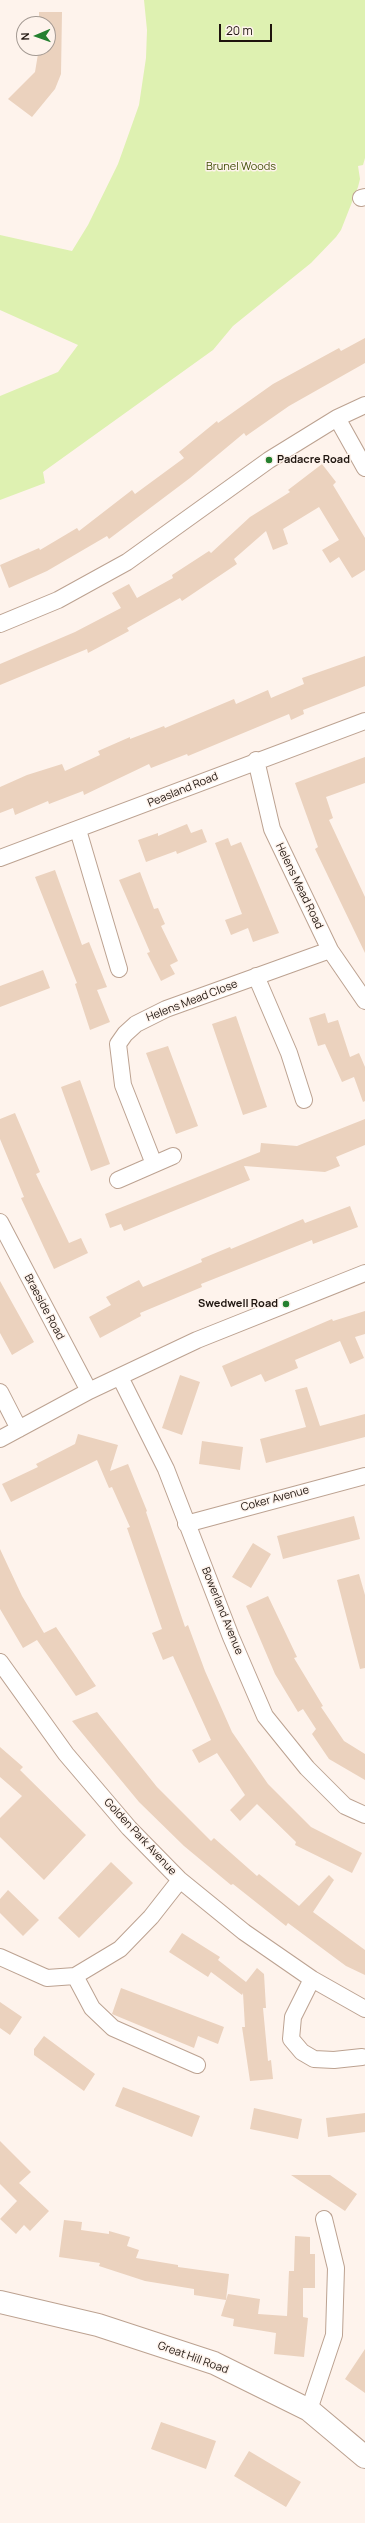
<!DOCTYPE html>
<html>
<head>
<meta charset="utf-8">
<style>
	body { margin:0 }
	#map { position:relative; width:365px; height:2523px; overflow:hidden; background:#fef3ec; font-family:Manrope,sans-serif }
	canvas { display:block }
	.north { position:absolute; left:16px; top:16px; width:40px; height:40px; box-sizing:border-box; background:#fef3ec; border:1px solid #a49a93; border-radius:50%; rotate:268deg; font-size:11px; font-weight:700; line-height:16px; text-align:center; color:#1e140e }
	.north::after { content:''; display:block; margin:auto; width:14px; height:18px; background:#25802f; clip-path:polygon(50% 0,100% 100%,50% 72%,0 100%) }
	.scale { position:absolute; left:219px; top:24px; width:53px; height:18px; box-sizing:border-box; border:2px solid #1e140e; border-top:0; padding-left:5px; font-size:12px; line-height:14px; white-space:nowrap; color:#1e140e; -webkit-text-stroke:3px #fef3ec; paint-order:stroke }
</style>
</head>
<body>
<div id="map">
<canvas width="365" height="2523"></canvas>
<div class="north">N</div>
<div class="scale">20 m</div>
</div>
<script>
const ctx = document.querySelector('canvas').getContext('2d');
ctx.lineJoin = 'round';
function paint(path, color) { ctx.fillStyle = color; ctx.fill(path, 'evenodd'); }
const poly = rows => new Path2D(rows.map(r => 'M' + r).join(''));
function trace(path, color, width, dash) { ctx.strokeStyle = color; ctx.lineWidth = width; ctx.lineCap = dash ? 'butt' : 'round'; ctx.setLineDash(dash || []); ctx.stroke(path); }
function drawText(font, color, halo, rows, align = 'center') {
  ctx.font = font + ' Manrope,sans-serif'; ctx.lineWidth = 3; ctx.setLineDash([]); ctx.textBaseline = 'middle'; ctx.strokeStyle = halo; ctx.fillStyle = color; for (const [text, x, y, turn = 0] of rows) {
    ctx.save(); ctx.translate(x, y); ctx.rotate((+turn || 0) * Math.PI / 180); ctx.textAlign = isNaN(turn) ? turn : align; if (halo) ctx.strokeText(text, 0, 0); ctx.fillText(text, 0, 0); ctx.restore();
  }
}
paint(poly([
	[144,0,365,0,365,158,363,165,358,166,360,179,358,187,341,230,336,237,311,263,233,326,213,350,43,472,45,483,0,500,0,396,58,372,78,345,0,310,0,235,72,251,88,225,118,164,139,105,146,58,147,30]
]), '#def1b1');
paint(poly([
	[39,12,62,12,61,74,55,89,32,117,8,99,35,72,39,48,48,48,48,24,39,24],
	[365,338,365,363,289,406,246,436,244,433,190,478,109,539,107,536,47,571,9,588,0,565,39,548,40,550,77,528,79,531,132,490,135,494,184,458,179,452,217,421,218,423,273,384,339,348,341,351],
	[322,464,336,482,333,485,365,538,365,570,352,578,339,557,330,563,322,550,339,540,319,507,283,529,288,544,273,550,266,531,234,559,237,564,182,601,180,598,127,628,129,631,88,653,87,649,0,685,0,664,75,632,121,608,112,593,129,584,137,598,173,578,172,575,209,551,211,553,250,517,290,492,288,490],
	[365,656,365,686,303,710,304,714,291,720,289,714,188,756,187,754,151,768,149,764,84,795,83,791,49,804,48,801,15,815,13,808,0,813,0,787,27,775,62,764,65,771,100,755,98,751,130,737,130,739,164,726,165,728,234,699,236,704,268,690,271,698,304,684,302,678],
	[365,757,365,783,326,797,333,818,329,820,365,897,365,953,315,849,318,847,295,783],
	[187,824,191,833,202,829,207,842,177,854,176,851,146,862,138,840,158,833,158,836],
	[228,838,231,846,241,842,279,933,253,942,248,928,231,935,225,920,242,914,215,843],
	[55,870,82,945,89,942,107,987,97,990,110,1022,90,1030,75,984,77,983,35,877],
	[140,872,154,909,158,908,165,924,161,926,178,961,170,965,175,974,161,981,147,953,150,952,119,880],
	[43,970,50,988,0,1007,0,986],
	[325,1013,328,1023,338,1020,350,1057,359,1053,365,1067,365,1101,363,1102,354,1077,342,1082,325,1044,318,1046,309,1018],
	[236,1016,267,1107,243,1115,212,1024],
	[168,1046,198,1126,176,1134,146,1053],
	[80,1080,110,1164,91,1171,61,1087],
	[15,1113,40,1172,36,1174,69,1243,81,1238,88,1253,54,1269,21,1198,24,1197,0,1139,0,1119],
	[365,1119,365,1145,336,1157,340,1166,325,1172,244,1166,250,1180,124,1231,121,1224,110,1228,105,1214,260,1152,261,1143,297,1146],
	[350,1206,358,1227,313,1244,312,1240,201,1284,202,1287,140,1313,141,1316,100,1338,89,1317,111,1305,106,1297,139,1280,143,1287,202,1262,201,1259,230,1247,231,1249,303,1219,305,1223],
	[0,1281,34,1342,12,1355,0,1333],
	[365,1311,365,1334,355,1337,364,1358,350,1364,340,1341,295,1360,298,1368,265,1382,261,1374,231,1387,222,1366,332,1319,333,1321],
	[180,1375,200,1382,182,1435,162,1428],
	[307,1387,320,1426,365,1414,365,1437,266,1463,260,1439,306,1427,295,1390],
	[78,1434,118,1445,110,1471,128,1464,147,1511,146,1512,185,1627,188,1625,205,1671,232,1732,268,1784,311,1827,362,1853,352,1873,295,1845,296,1842,257,1804,240,1821,230,1810,245,1795,217,1753,199,1763,192,1750,211,1740,173,1656,163,1660,152,1633,162,1629,127,1528,130,1527,112,1487,109,1488,97,1460,11,1502,2,1484,38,1467,36,1464,75,1444],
	[202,1441,243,1447,240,1470,199,1464],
	[354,1516,360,1539,283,1559,277,1536],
	[253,1543,271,1554,251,1588,232,1577],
	[0,1549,22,1596,44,1633,56,1627,96,1686,87,1691,76,1696,37,1640,23,1648,0,1609],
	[359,1574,365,1595,365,1668,360,1669,337,1580],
	[268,1596,297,1657,294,1658,323,1706,321,1707,344,1741,365,1754,365,1780,329,1759,312,1734,316,1729,303,1709,298,1712,275,1674,246,1606],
	[97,1712,157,1787,211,1841,214,1838,257,1876,259,1874,299,1906,329,1875,334,1880,313,1912,365,1950,365,1975,346,1966,288,1923,286,1926,233,1884,231,1885,184,1846,139,1802,72,1721],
	[0,1747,23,1767,20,1770,86,1835,44,1880,0,1837,0,1818,22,1796,0,1777],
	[111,1862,133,1883,79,1938,58,1918],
	[8,1890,39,1920,23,1936,0,1913,0,1899],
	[182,1933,220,1957,218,1960,246,1982,257,1968,264,1974,266,2008,263,2008,268,2061,271,2060,273,2079,250,2081,242,2027,245,2027,243,1993,242,1995,211,1972,208,1977,169,1952],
	[121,1988,224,2027,218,2044,198,2036,194,2048,112,2014],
	[0,2002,22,2017,10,2035,0,2028],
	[44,2036,95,2074,84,2091,34,2055,34,2049],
	[123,2087,200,2116,192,2137,115,2106],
	[254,2108,302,2119,298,2139,250,2129],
	[365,2113,365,2132,328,2137,326,2118],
	[0,2141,31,2172,19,2183,49,2211,30,2231,24,2225,16,2234,0,2219,17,2201,0,2184],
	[291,2175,330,2175,357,2194,345,2211],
	[64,2220,82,2222,81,2230,109,2234,109,2231,130,2237,127,2246,139,2250,136,2258,178,2265,178,2267,229,2274,226,2300,194,2295,194,2289,145,2281,99,2266,100,2263,59,2257],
	[295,2236,310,2237,310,2254,315,2254,315,2288,303,2288,303,2317,308,2318,304,2357,274,2354,276,2333,233,2326,234,2319,221,2316,228,2294,260,2299,258,2314,287,2316,289,2271,294,2271],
	[365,2349,365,2393,345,2379],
	[161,2422,216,2441,206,2469,151,2449],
	[249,2451,301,2482,286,2507,234,2476]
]), '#ebd2be');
const street = poly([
	[361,198,365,197],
	[337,418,365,468],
	[0,624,58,600,127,562,269,460,337,418,365,405],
	[256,760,272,829,330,950,365,1001],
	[78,830,119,969],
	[0,858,365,721],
	[256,976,289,1053,304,1100],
	[154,1164,123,1085,118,1044,125,1034,136,1024,166,1009,330,950],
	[118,1180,173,1156],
	[0,1222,89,1391],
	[120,1377,166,1469,231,1637,265,1716,307,1768,345,1806,365,1815],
	[0,1392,19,1429],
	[0,1439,89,1391,197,1340,365,1273],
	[186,1524,365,1476],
	[0,1662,66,1754,129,1828,180,1880,244,1932,312,1979,365,2009],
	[0,1957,47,1978,75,1976,120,1949,151,1917,180,1880],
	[75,1976,92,2008,113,2028,197,2065],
	[312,1979,293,2017,291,2039,302,2052,314,2059,334,2060,362,2057],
	[309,2410,334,2335,336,2268,324,2219]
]);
const secondary = poly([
	[0,2302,98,2325,214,2363,309,2410,365,2457]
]);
trace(street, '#bca291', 18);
trace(secondary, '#bca291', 24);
trace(street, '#fff', 16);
trace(secondary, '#fff', 22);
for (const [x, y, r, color] of [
	[269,460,4,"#25802f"],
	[286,1304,4,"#25802f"]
]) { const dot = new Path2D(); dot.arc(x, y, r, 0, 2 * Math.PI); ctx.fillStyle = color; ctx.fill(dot); trace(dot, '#fef3ec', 1.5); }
drawText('11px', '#435109', '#fef3ec', [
	["Brunel Woods",241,167]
]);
drawText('bold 11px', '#1e140e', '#fef3ec', [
	["Padacre Road",277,460],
	["Swedwell Road",278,1304,"right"]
], 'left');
drawText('11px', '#1e140e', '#fef3ec', [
	["Peasland Road",183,790,-22],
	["Helens Mead Road",299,886,64],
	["Helens Mead Close",192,1001,-21],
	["Braeside Road",44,1307,62],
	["Coker Avenue",275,1499,-15],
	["Bowerland Avenue",222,1611,68],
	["Golden Park Avenue",140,1837,47],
	["Great Hill Road",193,2358,20]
]);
</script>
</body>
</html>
